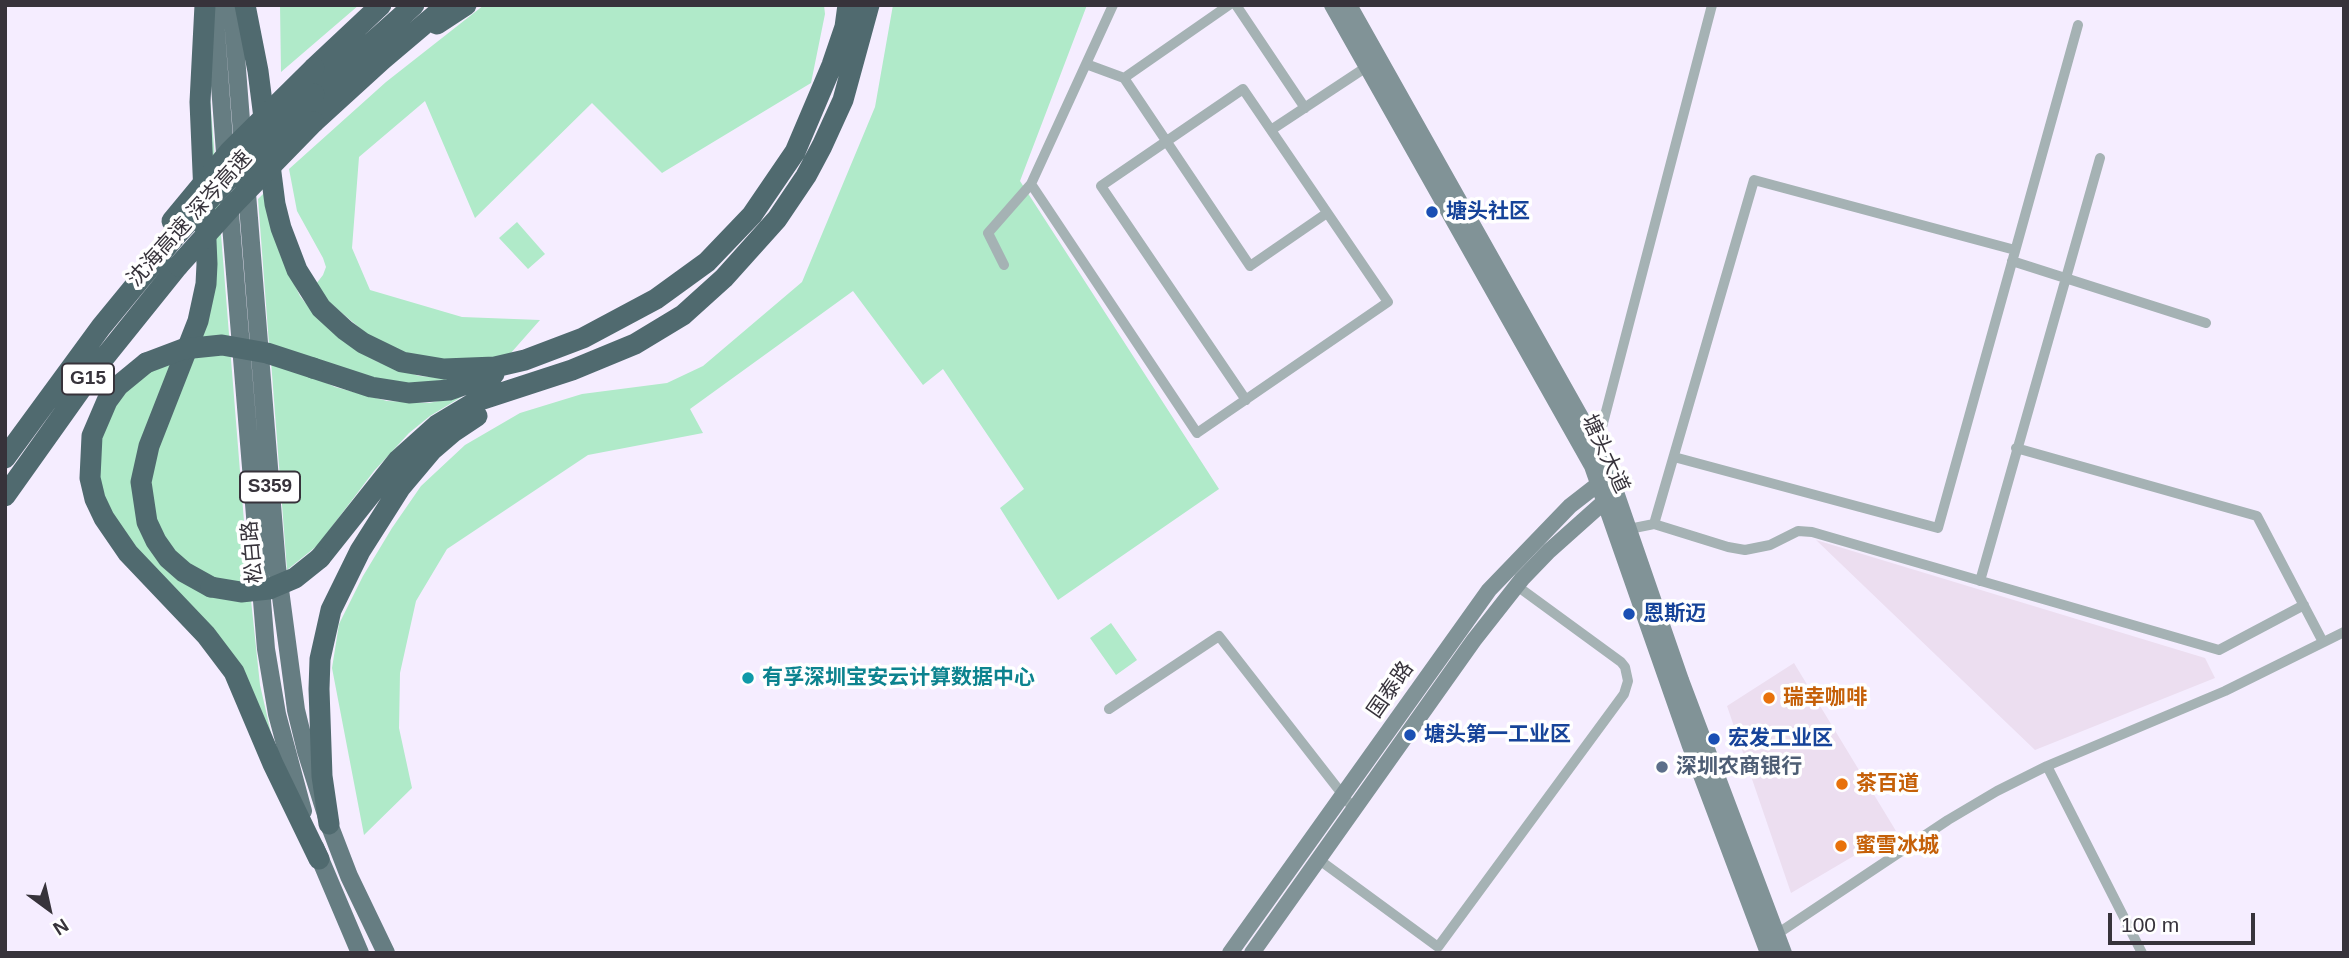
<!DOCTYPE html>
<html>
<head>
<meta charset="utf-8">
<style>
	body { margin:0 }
	#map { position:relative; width:2349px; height:958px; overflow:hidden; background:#f5edff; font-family:Helvetica,sans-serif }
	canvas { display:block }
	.frame { position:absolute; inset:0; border:7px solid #37333b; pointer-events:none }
	.north { position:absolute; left:14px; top:874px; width:70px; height:70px; -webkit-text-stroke:5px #fff; paint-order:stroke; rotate:147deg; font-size:19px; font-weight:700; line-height:28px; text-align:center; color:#37333b }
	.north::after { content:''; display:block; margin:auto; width:24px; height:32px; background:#37333b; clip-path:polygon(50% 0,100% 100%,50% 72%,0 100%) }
	.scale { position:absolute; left:2108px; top:913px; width:147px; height:32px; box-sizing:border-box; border:4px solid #37333b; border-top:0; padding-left:9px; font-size:21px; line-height:24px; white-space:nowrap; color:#37333b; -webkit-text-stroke:5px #fff; paint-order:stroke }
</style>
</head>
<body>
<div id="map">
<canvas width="2349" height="958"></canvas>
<div class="frame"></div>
<div class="north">N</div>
<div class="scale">100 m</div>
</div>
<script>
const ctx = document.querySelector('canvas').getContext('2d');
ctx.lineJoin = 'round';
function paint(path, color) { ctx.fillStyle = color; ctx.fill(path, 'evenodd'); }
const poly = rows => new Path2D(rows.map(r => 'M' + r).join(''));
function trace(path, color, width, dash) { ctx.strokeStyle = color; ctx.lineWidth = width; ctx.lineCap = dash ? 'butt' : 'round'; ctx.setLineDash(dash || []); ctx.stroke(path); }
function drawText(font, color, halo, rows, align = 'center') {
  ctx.font = font + ' Helvetica,"Noto Sans SC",sans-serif'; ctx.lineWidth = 7; ctx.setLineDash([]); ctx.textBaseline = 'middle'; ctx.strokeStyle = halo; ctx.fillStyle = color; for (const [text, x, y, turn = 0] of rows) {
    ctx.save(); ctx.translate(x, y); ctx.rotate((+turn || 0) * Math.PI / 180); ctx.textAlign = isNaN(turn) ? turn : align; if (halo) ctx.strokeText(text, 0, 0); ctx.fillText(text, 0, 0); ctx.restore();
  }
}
paint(poly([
	[1816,540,2205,658,2215,678,2035,750],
	[1794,663,1896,831,1791,893,1727,706]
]), '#ecdef0');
paint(poly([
	[280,5,359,5,281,72],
	[484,5,824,5,825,14,811,83,662,173,592,103,475,218,425,101,359,157,352,248,370,290,462,317,540,320,510,354,493,358,445,360,405,353,368,335,329,302,316,284,323,275,326,267,323,258,297,211,289,169,386,82],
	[893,5,1087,5,1020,181,1219,489,1058,600,1000,508,1024,489,943,369,923,385,853,291,690,409,703,433,588,455,447,549,416,601,400,673,399,728,412,788,364,835,332,668,339,624,363,576,392,528,421,486,465,445,520,413,582,394,667,383,703,366,802,282,875,107],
	[208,72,249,584,214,580,174,553,154,519,150,468,205,323],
	[264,193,272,230,280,254,300,296,314,314,357,351,378,362,419,376,454,379,410,384,373,378,269,344,258,199],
	[517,222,545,254,528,269,499,238],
	[175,358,150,421,149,544,251,600,260,685,277,759,258,706,134,548,110,515,98,480,99,443,111,409,134,380],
	[271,361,310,375,335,387,387,401,429,403,463,396,430,416,409,433,374,471,318,545,287,570],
	[1111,623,1137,660,1116,675,1090,638]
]), '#b0eac9');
trace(poly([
	[1236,5,1305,108],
	[1086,64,1124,78,1250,266,1327,213],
	[1124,78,1229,5],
	[1271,130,1371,64],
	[1031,184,1197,433,1388,302,1243,89,1101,186,1246,400],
	[2012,261,2206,323],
	[1004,265,988,233,1031,184,1113,5],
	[1597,446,1712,5],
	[2016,448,2257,516,2323,642],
	[1674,457,1938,528,2078,25],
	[1654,524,1754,180,2015,250],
	[1624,530,1654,524,1728,547,1745,550,1770,545,1798,531,1812,532,2219,650,2304,605],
	[1980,581,2100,158],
	[1109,709,1219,636,1353,808],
	[2047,766,2142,953],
	[1318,859,1438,947,1624,694,1628,681,1625,667,1621,662,1517,586],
	[1774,936,1948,820,1997,791,2047,766,2225,691,2344,632]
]), '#a5b2b4', 10);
trace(poly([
	[1332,5,1592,466,1690,746,1768,953],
	[1349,5,1605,460,1681,680,1784,953],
	[1230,953,1489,590,1570,506,1606,478],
	[1252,953,1474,640,1522,579,1549,551,1605,501,1614,496]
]), '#819397', 16);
trace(poly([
	[214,5,226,166],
	[232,5,243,146],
	[246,181,277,567,296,710,306,751,329,824,349,876,386,953],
	[229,201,266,649,277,714,303,811],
	[315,847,360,953]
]), '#667d82', 18);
trace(poly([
	[205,5,200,102,207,264,206,284,198,321,149,446,141,482,147,522,156,541,168,558,184,572,211,587],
	[245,5,258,71,275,204,281,228,297,270,321,308,345,330,363,343,402,362,444,369,495,367,525,360,583,338,656,299,707,262,752,215,795,152,832,65,845,27,848,5],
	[437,24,466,5],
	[314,68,381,5],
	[314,94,414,5],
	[314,122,382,60,447,5],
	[146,363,118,386,107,401,92,436,90,478,95,499,104,518,128,553,206,635,234,672,273,764,319,859],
	[313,368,371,387,409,393,449,390,494,374],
	[5,458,101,327,174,238],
	[5,496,96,368,178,266],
	[320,558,398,460,437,425,477,401,572,370,635,344,683,315,724,278,777,219,806,176,822,146,843,100,869,5],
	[329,824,322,776,319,689,320,659,331,610,360,551,400,488,432,450,453,432,477,416]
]), '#506a6f', 21);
trace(poly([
	[172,221,230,151,314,68],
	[174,238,220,188,314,94],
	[178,266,234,204,314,122],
	[146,363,183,349,222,345,267,353,313,368],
	[211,587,241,592,269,589,295,578,320,558]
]), '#506a6f', 21);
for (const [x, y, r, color] of [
	[1432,212,7,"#1a4fb4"],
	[1629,614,7,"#1a4fb4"],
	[748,678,7,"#0f9aa8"],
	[1769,698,7,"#e8710a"],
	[1410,735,7,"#1a4fb4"],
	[1714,739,7,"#1a4fb4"],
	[1662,767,7,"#5c6f8a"],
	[1842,784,7,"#e8710a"],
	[1841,846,7,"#e8710a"]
]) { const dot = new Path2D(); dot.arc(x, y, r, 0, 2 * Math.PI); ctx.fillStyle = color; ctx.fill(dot); trace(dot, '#fff', 2.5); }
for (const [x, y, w] of [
	[88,379,52],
	[270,487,60]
]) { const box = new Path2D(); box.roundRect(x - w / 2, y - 15.5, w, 31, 5); ctx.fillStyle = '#fff'; ctx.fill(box); trace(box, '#37333b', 2); }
drawText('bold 19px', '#37333b', null, [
	["G15",88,379],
	["S359",270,487]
]);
drawText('bold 21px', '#164399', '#fff', [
	["塘头社区",1446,212],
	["恩斯迈",1643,614],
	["塘头第一工业区",1424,735],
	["宏发工业区",1728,739]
], 'left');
drawText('21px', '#37333b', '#fff', [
	["沈海高速 深岑高速",190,219,-48],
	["塘头大道",1605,454,65],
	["松白路",253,552,-95],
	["国泰路",1391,690,-55]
]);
drawText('bold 21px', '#0d838f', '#fff', [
	["有孚深圳宝安云计算数据中心",762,678]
], 'left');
drawText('bold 21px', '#c56008', '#fff', [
	["瑞幸咖啡",1783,698],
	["茶百道",1856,784],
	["蜜雪冰城",1855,846]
], 'left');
drawText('bold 21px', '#4e5e75', '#fff', [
	["深圳农商银行",1676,767]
], 'left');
</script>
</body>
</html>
